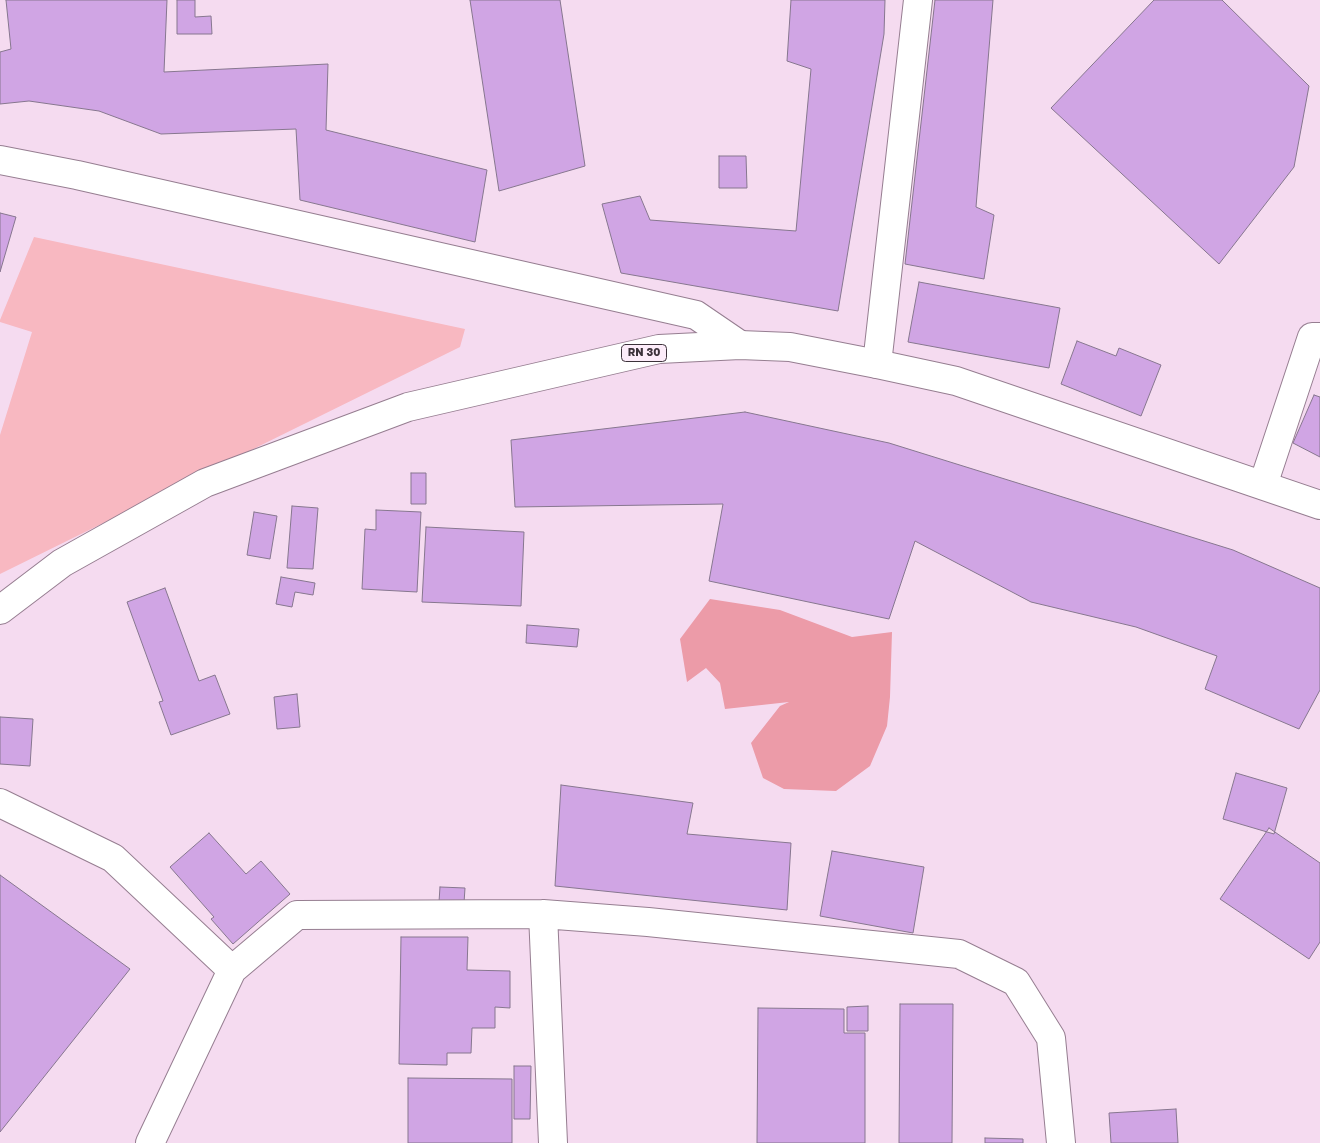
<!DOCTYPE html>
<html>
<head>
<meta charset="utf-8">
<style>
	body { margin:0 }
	canvas { display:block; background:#f5dbf0 }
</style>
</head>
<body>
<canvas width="1320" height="1143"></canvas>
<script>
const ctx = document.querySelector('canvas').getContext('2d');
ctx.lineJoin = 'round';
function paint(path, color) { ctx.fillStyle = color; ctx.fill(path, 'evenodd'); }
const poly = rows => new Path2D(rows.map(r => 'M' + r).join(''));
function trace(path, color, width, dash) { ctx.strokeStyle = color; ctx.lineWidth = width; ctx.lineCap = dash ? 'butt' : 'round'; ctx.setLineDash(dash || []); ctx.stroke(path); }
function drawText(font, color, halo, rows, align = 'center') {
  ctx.font = font + ' "Golos Text",sans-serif'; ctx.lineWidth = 4.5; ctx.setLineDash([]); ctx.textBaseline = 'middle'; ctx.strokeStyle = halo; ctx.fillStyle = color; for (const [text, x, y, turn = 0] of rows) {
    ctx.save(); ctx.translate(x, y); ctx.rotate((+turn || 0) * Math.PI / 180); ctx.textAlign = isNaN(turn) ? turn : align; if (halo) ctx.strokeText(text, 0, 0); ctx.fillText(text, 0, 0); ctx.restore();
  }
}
paint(poly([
	[34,237,465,329,460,347,0,574,0,435,32,332,0,322,0,320]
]), '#f8b8c1');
paint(poly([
	[710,599,780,610,852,637,892,632,890,697,887,726,870,766,836,791,784,789,763,778,751,743,780,706,789,702,725,709,720,683,706,668,687,682,680,639]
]), '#ec9ba8');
const building = poly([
	[6,0,167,0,164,72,328,64,326,130,487,170,475,242,300,200,296,129,161,134,99,111,29,101,0,104,0,52,11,49,6,0],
	[177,0,195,0,195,17,211,16,212,34,177,34,177,0],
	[470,0,560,0,585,166,499,191,470,0],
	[791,0,885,0,884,34,838,311,621,273,602,204,640,196,650,220,796,231,811,69,787,61,791,0],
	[935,0,993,0,976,207,994,215,984,279,905,264,935,0],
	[1154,0,1222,0,1309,86,1294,167,1219,264,1051,108,1154,0],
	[719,156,746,156,747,188,719,188,719,156],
	[0,213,16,217,0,272,0,213],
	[919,282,1060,308,1049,368,908,342,919,282],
	[1077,341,1116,356,1119,348,1161,365,1141,416,1061,384,1077,341],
	[1314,395,1320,397,1320,457,1293,443,1314,395],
	[745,412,889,443,1233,550,1320,588,1320,690,1299,729,1205,689,1217,656,1136,627,1031,602,915,541,889,619,709,581,723,504,515,507,511,440,745,412],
	[411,473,426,473,426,504,411,504,411,473],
	[292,506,318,508,313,569,287,568,292,506],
	[376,510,421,512,417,592,362,589,365,529,376,530,376,510],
	[254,512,277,516,270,559,247,555,254,512],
	[426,527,524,532,521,606,422,602,426,527],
	[281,577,315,583,313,595,295,592,292,607,276,604,281,577],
	[165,588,199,681,215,675,230,714,171,735,159,702,163,701,127,602,165,588],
	[527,625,579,629,577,647,526,643,527,625],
	[297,694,300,727,277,729,274,697,297,694],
	[0,717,33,719,30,766,0,764,0,717],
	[1236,773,1287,788,1274,834,1223,819,1236,773],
	[561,785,693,803,687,834,791,843,787,910,555,886,561,785],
	[1269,828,1320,863,1320,942,1309,959,1220,899,1269,828],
	[209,833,246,874,261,861,290,894,233,944,211,919,214,917,170,867,209,833],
	[832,851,924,867,913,933,820,916,832,851],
	[0,875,130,969,0,1132,0,875],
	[440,887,465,888,464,903,439,902,440,887],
	[401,937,468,937,467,970,510,971,510,1008,495,1007,495,1028,472,1028,471,1053,447,1053,447,1065,399,1064,401,937],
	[900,1004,953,1004,952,1143,899,1143,900,1004],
	[868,1006,868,1031,847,1031,847,1007,868,1006],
	[758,1008,844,1009,844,1033,865,1033,865,1143,757,1143,758,1008],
	[514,1066,531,1066,530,1119,514,1119,514,1066],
	[408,1078,512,1079,512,1143,408,1143,408,1078],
	[1176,1109,1178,1143,1111,1143,1109,1113,1176,1109],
	[985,1138,1023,1139,1023,1143,985,1143,985,1138]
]);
paint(building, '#d0a5e4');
trace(building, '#87778f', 1);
const minor = poly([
	[0,160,77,175,696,315,740,345],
	[877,364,918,0],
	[1263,485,1312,337,1320,337],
	[0,803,113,858,232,970],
	[543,914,553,1143],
	[150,1143,232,970,297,915,543,914,648,922,959,954,1016,982,1051,1038,1061,1143]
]);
const major = poly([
	[0,610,62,563,205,483,408,407,659,349,740,345,790,347,877,364,956,381,1320,505]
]);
trace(minor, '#967e91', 30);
trace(major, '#967e91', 30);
trace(minor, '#fff', 28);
trace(major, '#fff', 28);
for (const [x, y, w] of [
	[644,353,45]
]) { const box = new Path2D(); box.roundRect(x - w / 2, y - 8.5, w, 17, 4); ctx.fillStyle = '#fcecf9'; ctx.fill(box); trace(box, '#3c323a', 1); }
drawText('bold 11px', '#3c323a', null, [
	["RN 30",644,353]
]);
</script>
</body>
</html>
